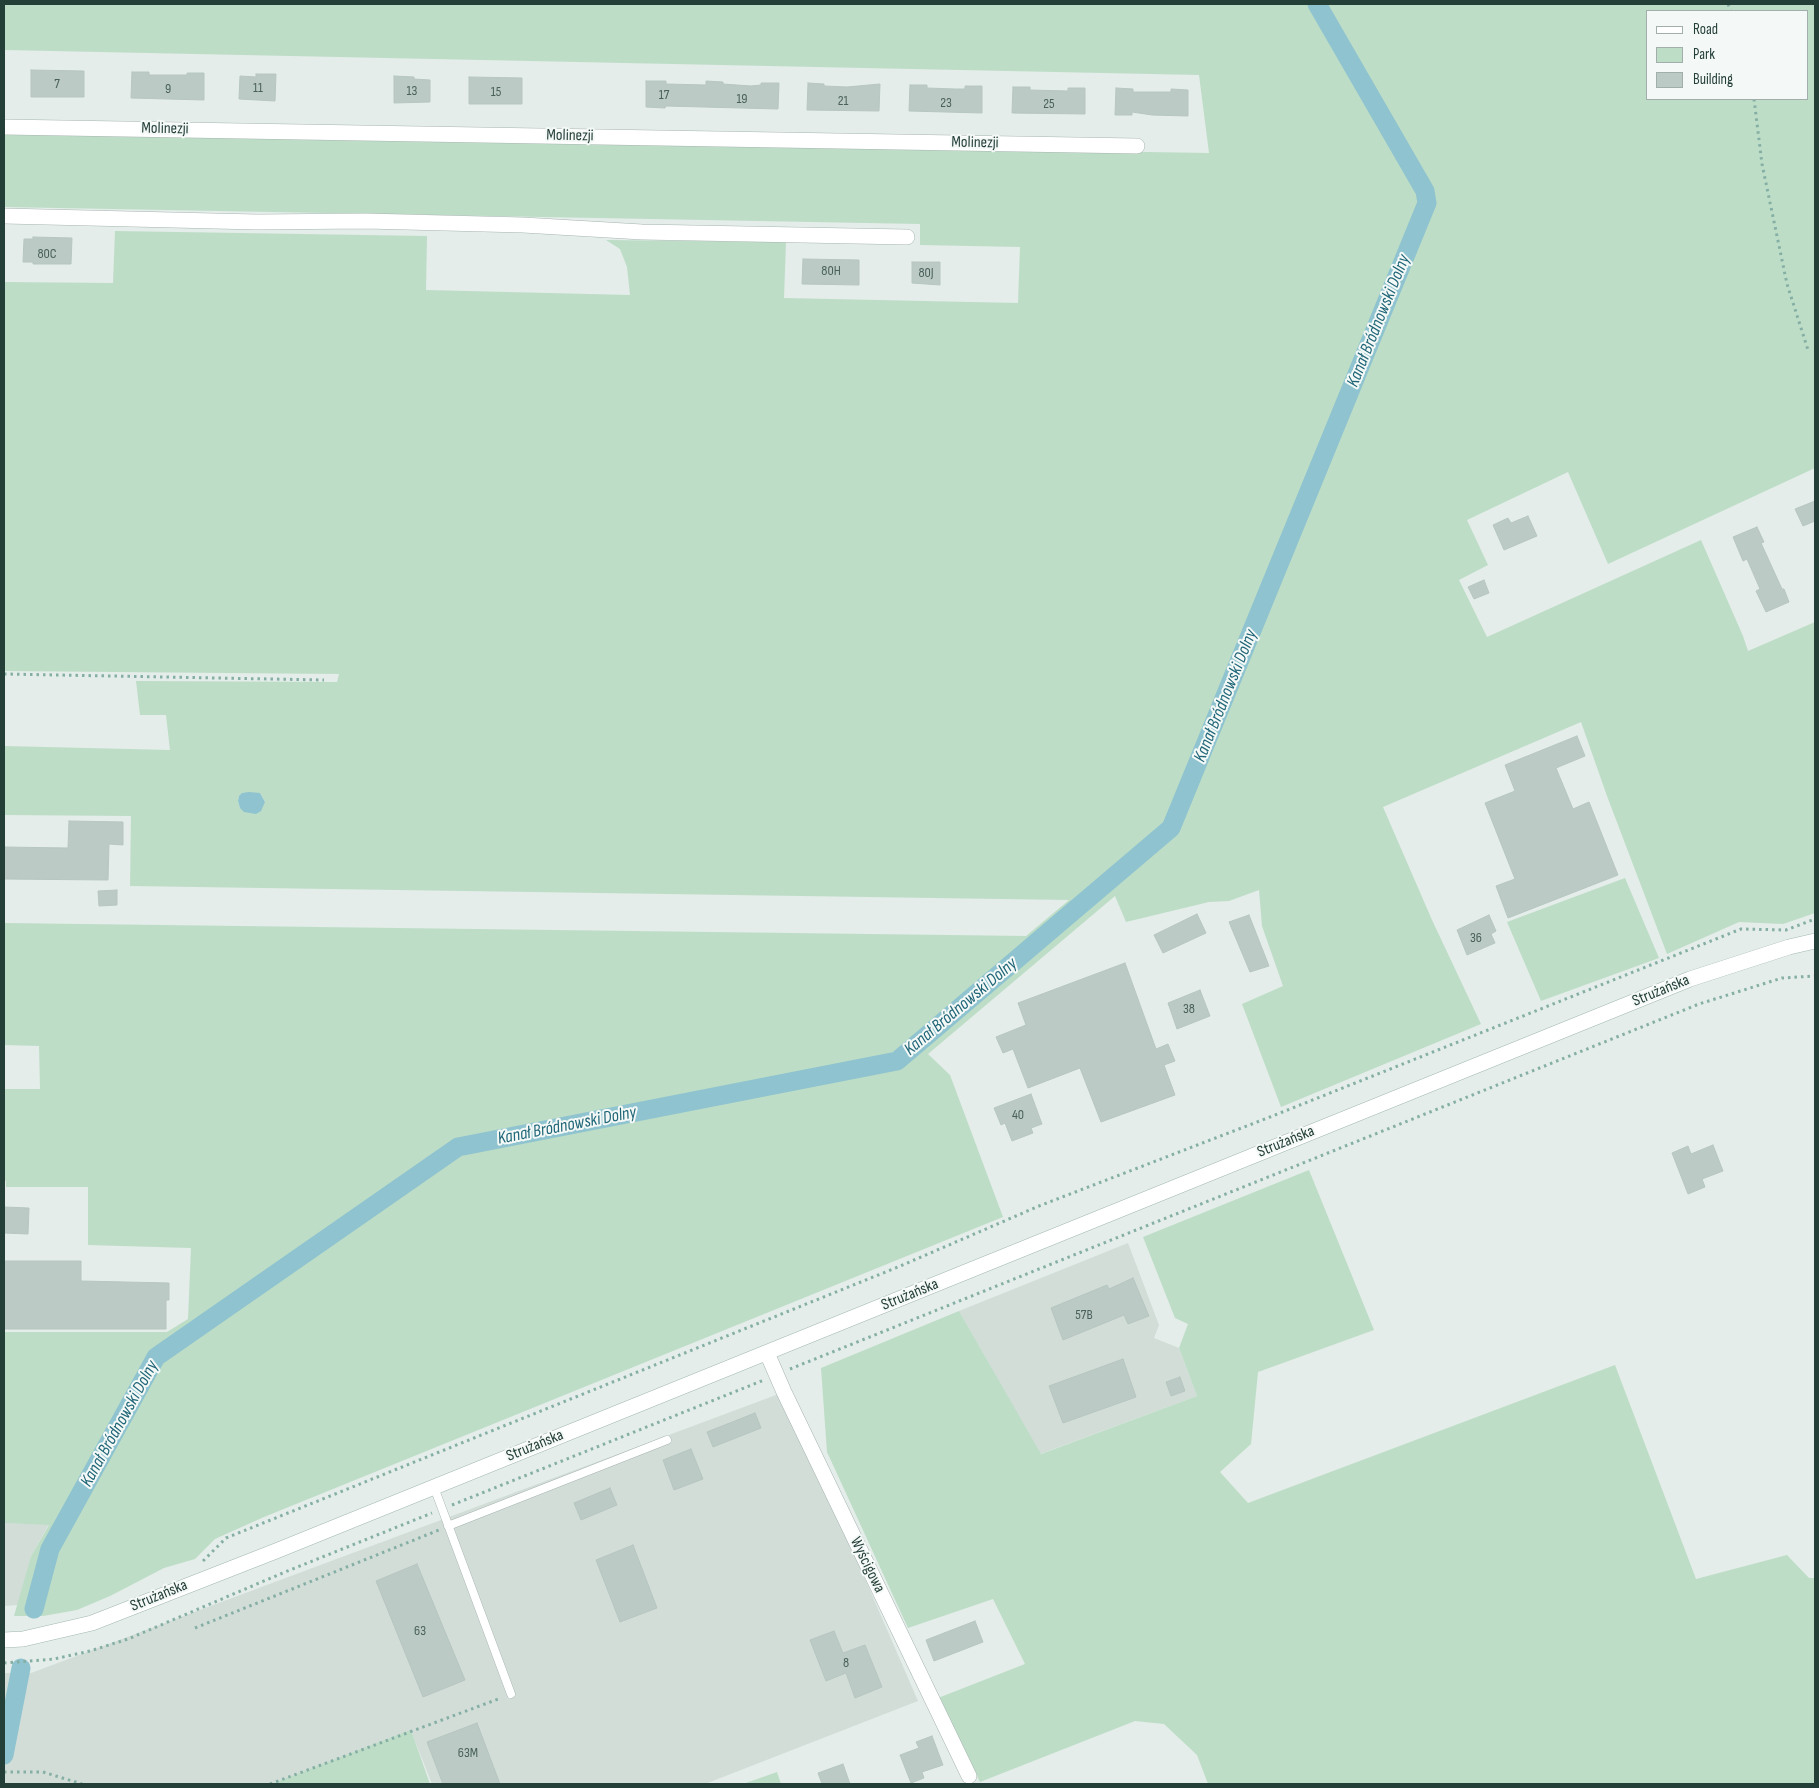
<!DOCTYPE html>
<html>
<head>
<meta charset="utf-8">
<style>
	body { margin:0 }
	#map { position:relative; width:1819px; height:1788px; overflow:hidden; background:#e4ede9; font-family:"Sofia Sans Condensed",sans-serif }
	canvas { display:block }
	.frame { position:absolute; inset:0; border:5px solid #243e38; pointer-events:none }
	.legend { position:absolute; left:1646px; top:10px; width:162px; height:90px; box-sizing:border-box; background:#f4f9f7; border:1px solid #a1aeab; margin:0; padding:6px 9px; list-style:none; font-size:15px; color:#243e38 }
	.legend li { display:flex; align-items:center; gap:10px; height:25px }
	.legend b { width:25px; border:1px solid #a1aeab }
</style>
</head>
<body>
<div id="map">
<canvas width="1819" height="1788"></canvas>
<div class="frame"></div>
<ul class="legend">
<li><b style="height:6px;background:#fff"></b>Road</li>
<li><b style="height:14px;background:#bdddc7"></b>Park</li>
<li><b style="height:14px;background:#bccac5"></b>Building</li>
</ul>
</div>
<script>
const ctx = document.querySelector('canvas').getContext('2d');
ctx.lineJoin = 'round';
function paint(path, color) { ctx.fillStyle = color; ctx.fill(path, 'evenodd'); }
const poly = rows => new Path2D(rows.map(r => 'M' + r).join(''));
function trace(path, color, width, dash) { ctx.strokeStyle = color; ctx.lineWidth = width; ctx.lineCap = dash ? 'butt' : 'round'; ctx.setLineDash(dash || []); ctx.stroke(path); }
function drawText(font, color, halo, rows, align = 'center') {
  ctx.font = font + ' "Sofia Sans Condensed",sans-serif'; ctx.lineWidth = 4; ctx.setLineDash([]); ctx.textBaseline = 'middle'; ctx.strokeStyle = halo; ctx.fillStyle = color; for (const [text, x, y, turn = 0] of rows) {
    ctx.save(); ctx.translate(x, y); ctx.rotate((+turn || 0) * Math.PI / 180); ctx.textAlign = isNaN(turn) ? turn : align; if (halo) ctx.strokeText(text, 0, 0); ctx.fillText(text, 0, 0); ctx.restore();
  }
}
paint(poly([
	[1128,1243,1159,1325,1154,1338,1179,1348,1197,1396,1040,1454,959,1311],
	[784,1392,918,1701,705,1784,432,1784,411,1731,271,1784,4,1784,4,1673,31,1673],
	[4,1523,49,1524,31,1556,18,1605,4,1606]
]), '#d2ddd8');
paint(poly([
	[4,4,1815,4,1815,468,1608,564,1568,472,1467,520,1488,565,1459,580,1487,637,1701,540,1743,636,1748,651,1815,622,1815,913,1783,924,1739,922,1667,954,1607,796,1581,722,1383,807,1432,920,1481,1024,1281,1107,1242,1004,1283,986,1262,926,1259,890,1229,901,1209,902,1126,922,1115,896,928,1054,950,1075,1003,1217,264,1517,215,1539,195,1559,164,1568,110,1596,77,1610,43,1616,14,1616,31,1556,49,1525,4,1523,4,1332,167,1332,188,1319,191,1248,88,1245,88,1187,6,1187,6,1181,4,1180,4,1089,40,1089,39,1046,4,1045,4,1003,5,1003,4,923,1026,936,1069,900,130,886,131,816,4,815,4,746,170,750,166,715,140,715,136,681,337,682,339,674,4,671,4,282,113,283,115,231,427,236,426,290,630,295,627,267,620,249,606,240,786,242,784,298,1018,303,1020,247,920,245,920,224,4,207,4,134,1209,153,1199,75,4,50],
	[1648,11,1808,11,1808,99,1648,99],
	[260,793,265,802,240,808,238,801,239,796],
	[1625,878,1659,958,1541,1001,1507,922],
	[1309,1170,1374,1330,1258,1372,1251,1444,1220,1472,1248,1503,1615,1365,1696,1579,1787,1555,1809,1578,1815,1578,1815,1784,1208,1784,1197,1755,1164,1724,1135,1721,980,1782,938,1698,1025,1664,993,1599,908,1628,827,1452,821,1368,959,1311,1041,1454,1197,1396,1179,1348,1188,1324,1175,1318,1143,1237],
	[411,1730,430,1784,271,1784],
	[777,1772,781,1784,743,1784]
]), '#bdddc7');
paint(poly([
	[249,792,260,793,265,802,261,811,256,814,244,812,240,808,238,801,239,796,242,793]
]), '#8ec3cf');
trace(poly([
	[34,1609,50,1549,156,1357,458,1147,897,1061,1171,828,1427,203,1425,191,1317,4],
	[4,1755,21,1668]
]), '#8ec3cf', 19);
const building = poly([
	[31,70,84,71,84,97,31,97,31,70],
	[132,72,149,72,149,75,187,75,187,73,204,73,204,100,131,98,132,72],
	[256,74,276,74,275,101,239,99,240,76,256,77,256,74],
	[394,76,414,77,414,79,430,80,430,102,394,103,394,76],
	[469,77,522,78,522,104,469,104,469,77],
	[646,81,666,81,666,84,706,85,706,81,723,82,723,84,751,86,761,85,761,83,779,83,778,109,666,106,665,108,646,107,646,81],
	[808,83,824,84,824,86,847,87,880,84,879,111,807,110,808,83],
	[910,85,927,85,927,88,955,89,965,89,965,86,982,86,982,113,909,111,910,85],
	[1013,87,1030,87,1030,90,1068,91,1068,88,1085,88,1085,114,1012,113,1013,87],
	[1116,88,1133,89,1133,92,1171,92,1171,89,1188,90,1188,116,1152,115,1132,112,1132,115,1115,115,1116,88],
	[33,237,72,238,71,264,33,264,33,262,23,262,24,239,33,239,33,237],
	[803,259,859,260,859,285,802,284,803,259],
	[912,262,940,262,940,285,912,283,912,262],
	[1815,501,1815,521,1803,526,1795,509,1815,501],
	[1528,516,1537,536,1504,550,1493,525,1508,518,1511,523,1528,516],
	[1757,527,1764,542,1761,543,1782,589,1784,589,1789,602,1766,612,1756,591,1760,589,1747,559,1743,561,1733,537,1757,527],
	[1484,580,1489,593,1474,599,1468,587,1484,580],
	[1577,736,1585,756,1556,768,1573,809,1589,802,1618,875,1508,918,1496,886,1515,879,1485,803,1515,791,1505,765,1577,736],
	[69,821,123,822,123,845,109,844,108,880,4,879,4,847,68,848,69,821],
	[117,890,117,905,99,906,98,891,117,890],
	[1197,914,1206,933,1163,953,1154,935,1197,914],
	[1249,915,1269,966,1250,972,1229,922,1249,915],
	[1489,915,1496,931,1491,934,1495,943,1467,955,1457,930,1489,915],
	[1125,963,1156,1049,1168,1044,1175,1061,1164,1065,1175,1095,1101,1122,1080,1068,1028,1088,1013,1049,1003,1053,996,1037,1026,1025,1018,1003,1125,963],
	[1200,990,1210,1016,1177,1029,1168,1003,1200,990],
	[1031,1094,1042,1124,1031,1128,1033,1133,1012,1141,1005,1123,1001,1125,994,1108,1031,1094],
	[1713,1145,1723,1171,1702,1179,1705,1187,1688,1194,1672,1153,1688,1146,1691,1154,1713,1145],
	[4,1207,29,1208,28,1234,4,1233,4,1207],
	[4,1261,81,1261,81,1281,169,1283,169,1300,166,1300,166,1329,4,1329,4,1261],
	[1133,1278,1149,1316,1128,1324,1124,1315,1063,1340,1051,1308,1107,1285,1109,1289,1133,1278],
	[1123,1359,1136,1397,1063,1423,1049,1386,1123,1359],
	[1180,1377,1185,1391,1171,1396,1166,1382,1180,1377],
	[755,1413,761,1428,713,1447,707,1432,755,1413],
	[691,1449,703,1479,674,1490,663,1460,691,1449],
	[610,1488,617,1505,581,1520,574,1503,610,1488],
	[633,1545,657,1608,620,1622,596,1560,633,1545],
	[417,1564,465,1680,423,1697,376,1581,417,1564],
	[975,1621,983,1642,934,1661,926,1640,975,1621],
	[834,1631,843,1653,865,1645,882,1687,855,1698,846,1673,826,1681,810,1640,834,1631],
	[477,1723,500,1784,443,1784,427,1742,477,1723],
	[932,1736,943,1765,922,1772,924,1778,911,1783,900,1755,919,1748,916,1742,932,1736],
	[843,1764,850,1784,822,1784,818,1773,843,1764]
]);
paint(building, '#bccac5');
trace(building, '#b6c6c0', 1);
const lane = poly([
	[434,1487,511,1694],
	[448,1526,667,1440]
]);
const street = poly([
	[4,127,1137,146],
	[4,216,257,222,366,221,523,225,642,232,907,237],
	[767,1353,784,1392,969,1776]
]);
const secondary = poly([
	[4,1640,23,1639,92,1623,276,1551,1690,979,1789,947,1815,941]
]);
trace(lane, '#a7b5b0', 9);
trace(street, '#a7b5b0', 16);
trace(secondary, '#a2b8b1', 16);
trace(poly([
	[1728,4,1731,11],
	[1754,99,1762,164,1787,284,1808,350],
	[4,674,324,680],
	[790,1369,1699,1004,1782,978,1815,976],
	[452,1505,764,1380],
	[203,1561,226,1538,898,1267,1039,1206,1270,1117,1741,929,1786,930,1815,919],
	[195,1628,439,1530],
	[4,1663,54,1659,90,1651,128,1639,285,1572,432,1513],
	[4,1772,43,1772,82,1784],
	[270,1784,501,1698]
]), '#85afa4', 3, [2.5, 4]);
trace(lane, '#fff', 8);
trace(street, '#fff', 15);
trace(secondary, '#fff', 15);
drawText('14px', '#4a615b', null, [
	["7",57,84],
	["11",258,88],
	["9",168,89],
	["13",412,91],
	["15",496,92],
	["17",664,95],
	["19",742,99],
	["21",843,101],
	["23",946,103],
	["25",1049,104],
	["80C",47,254],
	["80H",831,271],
	["80J",926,273],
	["36",1476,938],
	["38",1189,1009],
	["40",1018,1115],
	["57B",1084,1315],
	["63",420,1631],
	["8",846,1663],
	["63M",468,1753]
]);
drawText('16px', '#243e38', '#f4f9f7', [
	["Molinezji",165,129,1],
	["Molinezji",570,136,1],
	["Molinezji",975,143,1],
	["Strużańska",1661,991,-22],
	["Strużańska",1286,1142,-22],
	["Strużańska",910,1295,-22],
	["Strużańska",535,1446,-22],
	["Wyścigowa",867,1565,64],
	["Strużańska",159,1596,-22]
]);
drawText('italic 18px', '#206678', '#f4f9f7', [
	["Kanał Bródnowski Dolny",1379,321,-68],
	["Kanał Bródnowski Dolny",1226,696,-68],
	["Kanał Bródnowski Dolny",961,1007,-40],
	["Kanał Bródnowski Dolny",567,1126,-11],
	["Kanał Bródnowski Dolny",120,1424,-61]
]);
</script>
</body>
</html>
